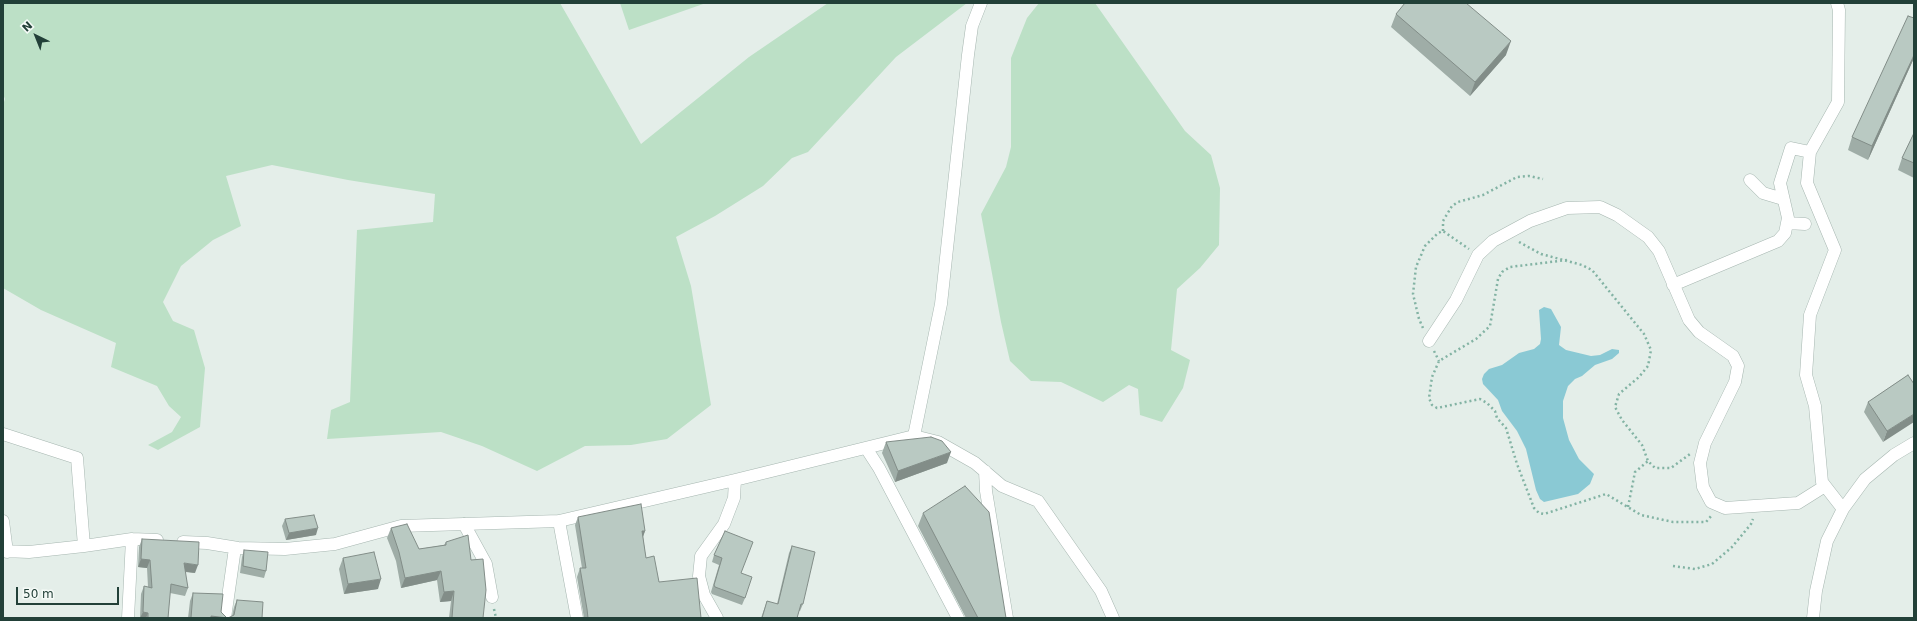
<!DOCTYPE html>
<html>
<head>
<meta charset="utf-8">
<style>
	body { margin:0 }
	#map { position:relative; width:1917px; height:621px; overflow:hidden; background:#e4eee9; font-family:"DejaVu Sans",sans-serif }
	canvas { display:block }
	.frame { position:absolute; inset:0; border:4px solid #224038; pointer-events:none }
	.north { position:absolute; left:16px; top:16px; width:40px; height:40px; -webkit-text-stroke:3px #f5faf7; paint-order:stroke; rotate:317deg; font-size:11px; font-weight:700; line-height:16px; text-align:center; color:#224038 }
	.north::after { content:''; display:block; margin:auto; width:14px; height:18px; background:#224038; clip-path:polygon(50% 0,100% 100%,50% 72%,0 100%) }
	.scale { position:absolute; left:16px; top:587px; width:103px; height:18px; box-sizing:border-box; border:2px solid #224038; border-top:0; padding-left:5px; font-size:12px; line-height:14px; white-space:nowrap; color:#224038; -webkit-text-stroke:3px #f5faf7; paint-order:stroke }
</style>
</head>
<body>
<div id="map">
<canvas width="1917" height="621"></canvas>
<div class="frame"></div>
<div class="north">N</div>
<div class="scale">50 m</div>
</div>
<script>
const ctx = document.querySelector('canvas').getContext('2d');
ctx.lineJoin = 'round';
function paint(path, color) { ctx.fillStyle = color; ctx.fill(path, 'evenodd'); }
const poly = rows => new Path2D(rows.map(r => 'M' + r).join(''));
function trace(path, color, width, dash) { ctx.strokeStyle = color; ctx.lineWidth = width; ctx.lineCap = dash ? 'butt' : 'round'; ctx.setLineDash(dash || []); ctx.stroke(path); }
paint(poly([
	[3,3,560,3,641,144,749,57,828,3,967,3,896,57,808,152,792,158,763,186,715,216,676,237,691,286,711,405,667,439,631,445,585,446,537,471,482,446,441,432,327,439,331,410,350,402,357,230,433,222,435,194,348,180,272,165,226,176,241,226,213,240,181,266,163,302,173,321,194,330,205,368,200,427,158,450,148,445,172,432,181,417,169,406,157,386,111,367,116,343,41,310,3,288,3,105,5,99,3,94],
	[620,3,706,3,629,30],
	[1039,3,1095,3,1185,131,1211,155,1220,188,1219,245,1200,268,1177,289,1171,350,1190,360,1183,388,1162,422,1140,415,1138,389,1129,385,1103,402,1061,382,1031,381,1010,361,1001,322,981,214,1006,167,1011,147,1011,58,1027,18]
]), '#bce0c6');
paint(poly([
	[1544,307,1551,309,1561,327,1559,345,1566,350,1591,356,1600,355,1612,349,1619,350,1619,353,1612,359,1595,365,1582,376,1575,379,1568,386,1563,401,1563,418,1569,440,1579,459,1594,474,1590,484,1578,494,1544,502,1540,499,1536,490,1526,449,1517,431,1502,411,1498,400,1483,384,1482,379,1484,374,1489,369,1502,365,1519,353,1534,349,1540,344,1541,339,1539,310]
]), '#8ac9d4');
const minor = poly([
	[1837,3,1839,10,1838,102,1810,152,1807,183,1835,250,1810,315,1806,375,1815,406,1822,482,1843,509],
	[1750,180,1763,193,1783,199],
	[1787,223,1805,224],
	[1673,285,1778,241,1785,233,1788,218,1780,183,1791,148,1810,152],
	[1429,341,1456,300,1478,255,1493,241,1530,221,1567,208,1600,207,1617,215,1648,237,1659,251,1689,320,1699,332,1733,356,1738,366,1735,382,1705,443,1700,463,1703,487,1711,502,1725,508,1798,503,1825,486],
	[3,434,77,458,84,546],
	[914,436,941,304,968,55,972,26,981,3],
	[866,448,879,468,958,618],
	[985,471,986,491,1007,618],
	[3,521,7,552],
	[559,521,577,618],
	[464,524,486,564,492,597],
	[183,542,207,543,238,548,285,549,335,544,401,526,559,521,735,480,914,436,938,442,975,463,1002,486,1038,501,1101,591,1113,618],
	[3,551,29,552,84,546,132,539,157,540],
	[128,618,132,539],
	[225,618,235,548],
	[717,618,704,595,699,576,701,556,724,524,734,498,735,480],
	[1813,618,1816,591,1827,541,1843,509,1865,479,1894,455,1914,443]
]);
trace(minor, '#a6b6b0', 13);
trace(poly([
	[1443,231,1443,221,1452,206,1458,202,1483,195,1517,177,1529,176,1543,179],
	[1519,242,1541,254,1582,265,1592,270,1644,334,1651,350,1648,366,1639,377,1619,394,1615,407,1622,420,1642,445,1648,461,1655,468,1671,468,1690,454],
	[1567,260,1510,267,1502,272,1498,279,1490,326,1476,339,1439,361,1432,377,1429,398,1432,405,1437,408,1480,399,1487,403,1495,411,1497,418,1506,428,1517,464,1534,508,1539,513,1544,514,1606,494,1641,515,1673,522,1706,522,1712,515],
	[1423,328,1419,319,1413,294,1416,267,1425,246,1438,233,1443,231,1469,249],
	[1434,351,1439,361],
	[1628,507,1635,472,1648,461],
	[1673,566,1695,569,1712,564,1732,547,1751,524,1753,519],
	[494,609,496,618]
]), '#83b3a4', 2.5, [2, 3]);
trace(minor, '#fff', 12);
paint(poly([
	[1396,14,1506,55,1470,96,1391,27],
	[1914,58,1868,160,1848,150,1852,137],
	[1914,133,1914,178,1898,170,1902,158],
	[1908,375,1883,442,1864,412,1868,402],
	[886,442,947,463,895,482,882,453],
	[923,513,1006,618,966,618,918,526],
	[578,517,645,531,643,537,646,558,659,582,701,618,584,618,577,577,580,568,582,568,575,525],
	[285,519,316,535,286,540,282,526],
	[391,528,419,549,444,545,446,542,471,560,483,618,449,618,451,601,440,602,437,580,401,588,396,561,387,538],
	[725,531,741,573,745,598,742,605,712,594,711,592,719,565,712,562,714,555],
	[142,539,195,573,185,572,188,588,185,596,170,593,168,618,140,618,141,594,144,586,148,587,147,568,138,567,139,547],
	[792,546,803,604,800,611,799,611,797,618,761,618,767,601,777,604,789,553],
	[244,550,266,571,264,578,240,573,242,557],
	[343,558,378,589,344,594,339,569],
	[193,593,221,612,227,618,188,618,190,601],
	[237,600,262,618,232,616,234,607]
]), '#9fada7');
paint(poly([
	[1511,41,1506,55,1470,96,1475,82],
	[1914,55,1914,58,1868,160,1872,146],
	[1914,414,1914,422,1883,442,1887,431],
	[951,452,947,463,895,482,898,471],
	[318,528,316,535,286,540,289,533],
	[642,531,645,531,642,539],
	[141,559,150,560,147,568,138,567],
	[184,563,198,565,195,573,181,571],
	[441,571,437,580,401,588,405,578],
	[381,579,378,589,344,594,348,584],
	[454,591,451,601,440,602,444,592],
	[143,612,148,613,146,618,140,618],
	[211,616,223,618,210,618]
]), '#828d88');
const building = poly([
	[1405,3,1466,3,1511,41,1475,82,1396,14,1405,3],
	[1908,16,1914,18,1914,55,1872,146,1852,137,1908,16],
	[1914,133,1914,163,1902,158,1914,133],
	[1908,375,1914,384,1914,414,1887,431,1868,402,1908,375],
	[931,437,942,441,951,452,898,471,886,442,931,437],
	[965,486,989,512,1006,618,978,618,923,513,965,486],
	[641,504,645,531,642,531,646,558,654,556,659,582,697,578,701,618,588,618,587,609,580,568,586,568,578,517,641,504],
	[314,515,318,528,289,533,285,519,314,515],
	[407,524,419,549,446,545,446,542,468,535,471,560,483,559,486,590,483,618,452,618,454,591,444,592,441,571,405,578,399,552,391,528,407,524],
	[725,531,753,542,741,573,752,577,745,598,715,587,714,585,722,558,714,555,725,531],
	[142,539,199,542,198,565,184,563,188,588,171,584,168,618,148,618,148,613,143,612,144,586,152,588,150,560,141,559,142,539],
	[792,546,815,552,803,604,801,604,797,618,762,618,767,601,778,604,792,546],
	[244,550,268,552,266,571,243,566,244,550],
	[374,552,381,579,348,584,343,558,374,552],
	[193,593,223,594,221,612,227,618,211,616,211,618,191,618,193,593],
	[237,600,263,602,262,618,228,618,234,615,237,600]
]);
paint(building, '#b9c9c2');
trace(building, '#828d88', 1);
</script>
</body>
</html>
